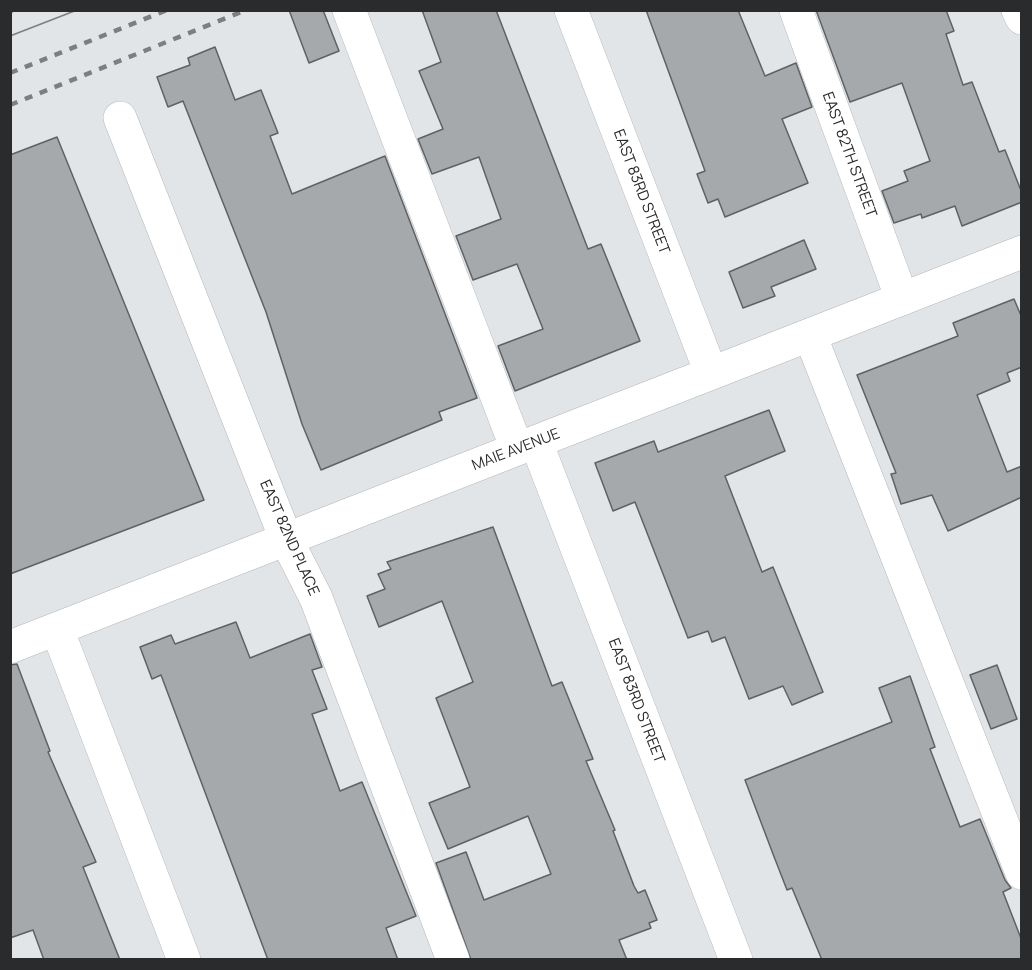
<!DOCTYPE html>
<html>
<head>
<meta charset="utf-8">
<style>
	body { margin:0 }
	#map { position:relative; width:1032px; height:970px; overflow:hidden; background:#e1e5e8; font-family:Manrope,sans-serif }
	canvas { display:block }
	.frame { position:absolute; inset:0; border:12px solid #2a2b2c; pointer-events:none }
</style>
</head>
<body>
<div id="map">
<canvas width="1032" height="970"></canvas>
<div class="frame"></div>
</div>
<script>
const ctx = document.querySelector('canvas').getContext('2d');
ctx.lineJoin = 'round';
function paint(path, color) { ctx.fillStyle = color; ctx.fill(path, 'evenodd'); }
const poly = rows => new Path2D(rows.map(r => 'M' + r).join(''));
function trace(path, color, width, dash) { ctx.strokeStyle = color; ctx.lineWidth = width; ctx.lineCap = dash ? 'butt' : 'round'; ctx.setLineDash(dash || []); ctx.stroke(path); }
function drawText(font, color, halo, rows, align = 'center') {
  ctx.font = font + ' Manrope,sans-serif'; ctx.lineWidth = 4.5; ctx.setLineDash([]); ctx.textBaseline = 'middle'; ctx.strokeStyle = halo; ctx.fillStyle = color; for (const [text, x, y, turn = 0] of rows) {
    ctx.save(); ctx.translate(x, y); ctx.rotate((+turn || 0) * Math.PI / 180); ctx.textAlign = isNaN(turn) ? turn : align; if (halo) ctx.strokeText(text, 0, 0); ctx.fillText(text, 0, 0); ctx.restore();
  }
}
const building = poly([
	[289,10,323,10,339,51,309,63,289,10],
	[422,10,496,10,588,249,601,244,640,341,515,391,498,346,543,329,517,264,473,280,456,236,501,219,479,157,432,174,418,139,443,129,419,71,441,62,422,10],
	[646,10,738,10,765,76,796,63,812,107,782,119,808,183,725,217,718,199,708,203,697,174,705,171,646,10],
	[816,10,946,10,954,31,946,34,963,85,972,82,999,152,1005,150,1022,193,1022,202,962,226,955,206,922,218,921,214,894,223,882,191,908,181,904,171,930,161,902,83,850,102,816,10],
	[215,47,235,100,261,90,278,133,270,136,292,194,385,156,477,398,439,412,442,420,321,470,302,424,266,312,183,101,168,107,157,77,190,65,188,58,215,47],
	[57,137,204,500,10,574,10,155,57,137],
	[804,240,816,269,771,287,775,296,743,308,729,272,804,240],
	[1014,299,1022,318,1022,367,1007,373,1010,381,977,395,1007,472,1022,466,1022,497,948,531,932,495,901,504,891,474,896,473,857,375,958,336,953,323,1014,299],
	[769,410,785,451,725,476,762,572,773,567,823,692,792,705,783,686,749,699,725,637,712,642,708,631,688,638,635,502,613,511,595,463,654,441,658,452,769,410],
	[493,527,552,686,562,682,593,759,586,761,615,830,613,831,634,886,638,893,645,890,657,920,649,923,651,928,619,940,627,960,471,960,436,863,466,852,484,900,551,874,528,816,448,849,429,803,470,787,436,698,473,682,442,601,379,627,367,596,385,589,378,574,391,569,387,562,493,527],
	[236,622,250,658,310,634,322,667,312,670,327,709,312,714,340,791,362,782,416,916,386,928,398,960,268,960,161,675,152,679,140,647,171,635,175,644,236,622],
	[17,664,50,751,48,752,96,862,83,867,120,960,44,960,33,930,10,938,10,665,17,664],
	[997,665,1017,719,991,729,970,675,997,665],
	[910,676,935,747,930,749,960,827,980,819,1005,880,1011,888,1003,892,1022,941,1022,960,822,960,792,888,787,890,773,854,745,780,892,722,879,688,910,676]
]);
paint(building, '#a5a9ab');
trace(building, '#5e6264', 1.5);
const minor = poly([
	[349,10,517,449],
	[571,10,711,373],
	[796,10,902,299],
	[1018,10,1022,18],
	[120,118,286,539,316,598,453,960],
	[810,335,1022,873],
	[536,442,736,960],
	[57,629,184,960],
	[10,647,1022,252]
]);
trace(minor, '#b3b8ba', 34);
trace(minor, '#fff', 33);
trace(poly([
	[10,13,16,10],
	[10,36,77,10]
]), '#7c7f81', 1.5);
trace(poly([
	[10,73,167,10],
	[10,105,246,10]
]), '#7c7f81', 4.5, [8, 8]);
drawText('15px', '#2a2b2c', '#fff', [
	["EAST 82TH STREET",849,155,70],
	["EAST 83RD STREET",641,192,69],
	["MAIE AVENUE",516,450,-21],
	["EAST 82ND PLACE",289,538,66],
	["EAST 83RD STREET",636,701,69]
]);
</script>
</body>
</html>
